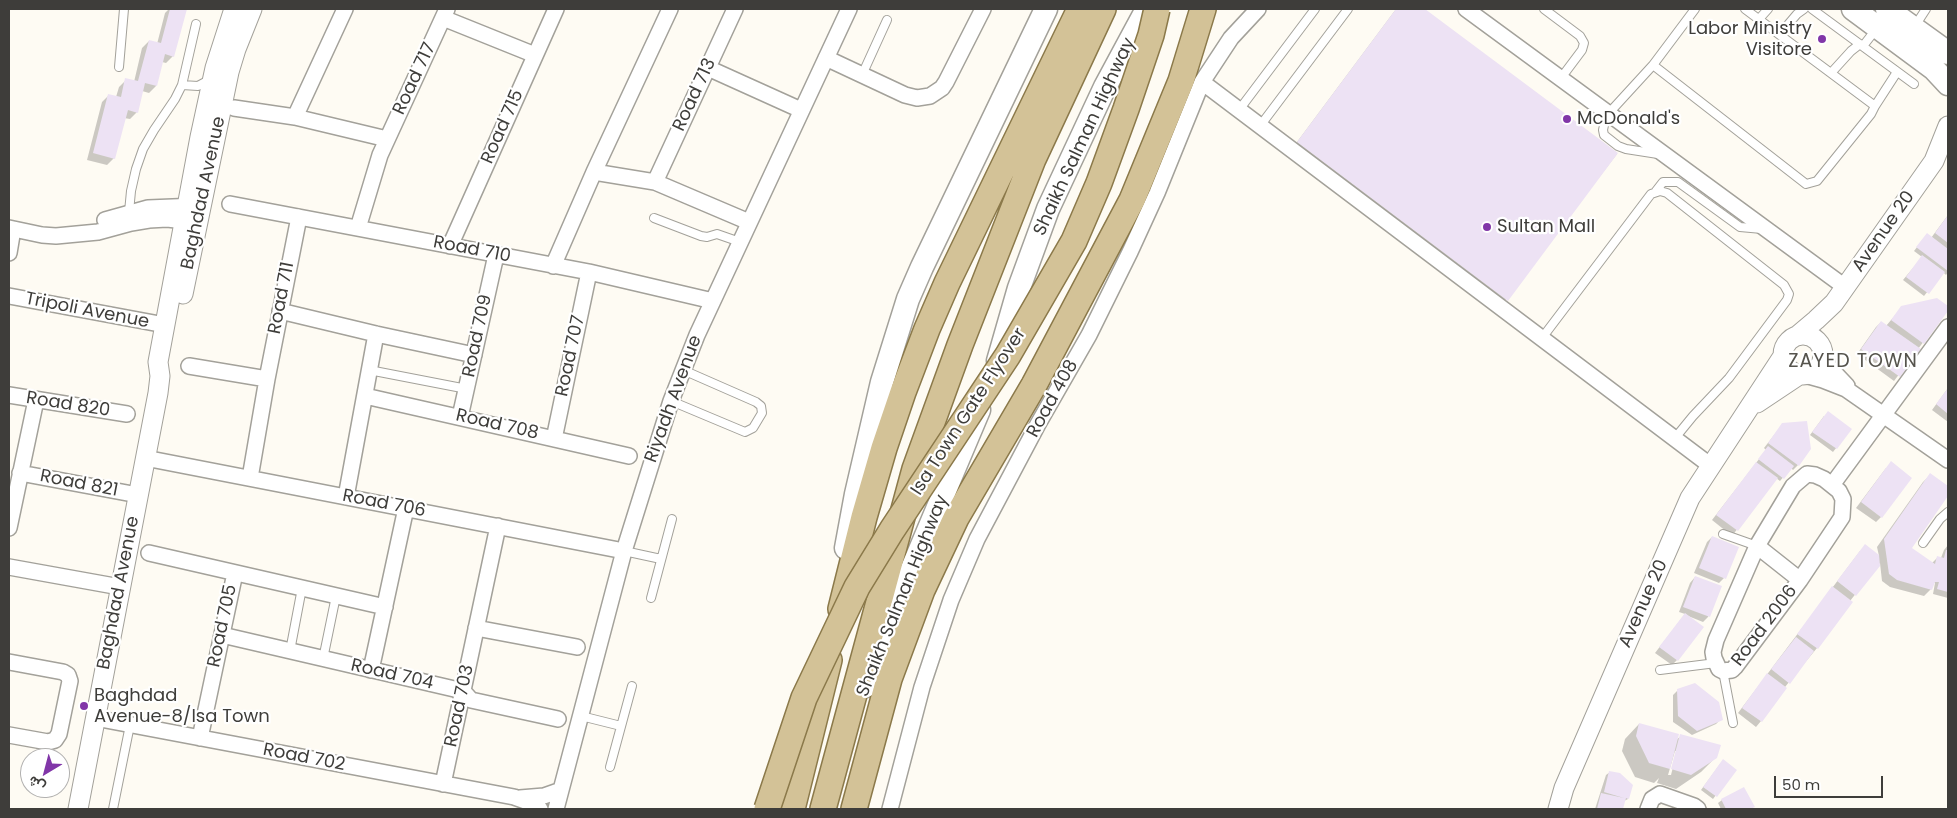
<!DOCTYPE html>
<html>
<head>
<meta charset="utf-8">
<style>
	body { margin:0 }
	#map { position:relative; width:1957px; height:818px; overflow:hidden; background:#fefbf3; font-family:Poppins,Vazirmatn,sans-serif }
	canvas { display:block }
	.frame { position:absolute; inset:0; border:10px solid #3e3d3a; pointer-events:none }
	.north { position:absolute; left:20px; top:748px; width:50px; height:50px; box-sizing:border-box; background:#fff; border:1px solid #b2b1b0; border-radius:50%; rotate:217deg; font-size:14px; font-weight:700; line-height:20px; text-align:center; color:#3e3d3a }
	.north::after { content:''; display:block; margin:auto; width:18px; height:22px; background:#8136a8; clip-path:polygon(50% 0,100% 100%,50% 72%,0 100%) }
	.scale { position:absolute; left:1774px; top:776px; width:109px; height:22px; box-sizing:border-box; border:2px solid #3e3d3a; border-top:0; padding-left:6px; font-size:15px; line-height:18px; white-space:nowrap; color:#3e3d3a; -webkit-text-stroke:4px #fff; paint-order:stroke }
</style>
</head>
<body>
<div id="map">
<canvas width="1957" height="818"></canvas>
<div class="frame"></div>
<div class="north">ش</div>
<div class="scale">50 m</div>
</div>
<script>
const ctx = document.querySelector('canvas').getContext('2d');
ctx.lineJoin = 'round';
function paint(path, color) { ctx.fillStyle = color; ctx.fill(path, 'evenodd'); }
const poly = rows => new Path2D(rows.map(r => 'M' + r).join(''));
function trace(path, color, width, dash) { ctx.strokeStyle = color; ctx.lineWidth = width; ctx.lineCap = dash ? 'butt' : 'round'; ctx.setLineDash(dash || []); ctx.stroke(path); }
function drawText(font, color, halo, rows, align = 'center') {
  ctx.font = font + ' Poppins,sans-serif'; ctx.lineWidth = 4.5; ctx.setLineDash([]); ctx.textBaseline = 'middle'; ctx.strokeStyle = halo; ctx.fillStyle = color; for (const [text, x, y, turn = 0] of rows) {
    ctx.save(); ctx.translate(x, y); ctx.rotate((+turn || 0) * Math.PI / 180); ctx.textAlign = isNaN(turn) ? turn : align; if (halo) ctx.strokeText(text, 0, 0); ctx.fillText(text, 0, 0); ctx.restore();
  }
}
paint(poly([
	[169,9,185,9,173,56,166,63,162,62,156,86,149,93,142,91,137,112,130,119,124,118,114,158,107,165,87,160,102,102,109,95,116,97,119,87,126,80,134,82,142,48,149,41,157,44,165,13],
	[1396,9,1423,9,1617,154,1500,307,1291,150],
	[1948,215,1948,272,1946,275,1943,272,1924,296,1903,280,1922,257,1914,251,1924,238,1931,238],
	[1936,299,1948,309,1894,381,1857,354,1876,327,1881,322,1886,326,1902,307],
	[1948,388,1948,422,1932,410],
	[1824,416,1850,430,1833,452,1810,435],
	[1778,430,1798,465,1793,470,1791,468,1780,481,1776,478,1732,536,1712,520,1766,450,1764,448],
	[1886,468,1881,517,1876,522,1856,508],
	[1930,475,1948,488,1948,494,1910,548,1932,563,1937,558,1941,558,1944,550,1948,545,1948,598,1933,594,1935,583,1933,582,1931,589,1924,596,1890,587,1882,581,1880,563,1850,601,1851,602,1817,648,1785,687,1761,721,1756,727,1738,713,1860,551,1879,556,1877,547,1923,482],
	[1712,537,1724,578,1719,583,1694,573,1707,542],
	[1695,577,1720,587,1708,617,1703,622,1688,616,1677,660,1672,665,1655,653,1685,614,1679,612,1690,583],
	[1678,690,1721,719,1716,724,1692,735,1673,722,1673,695],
	[1639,724,1676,740,1681,736,1716,757,1701,772,1676,789,1657,783,1659,778,1654,783,1635,777,1622,751,1625,739],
	[1675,751,1677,751,1671,775,1668,775],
	[1720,764,1735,770,1713,799,1701,790],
	[1610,772,1628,799,1624,801,1622,809,1595,809,1606,775],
	[1722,800,1753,807,1751,809,1721,809,1718,803]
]), '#0003');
paint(poly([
	[170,9,187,9,174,57,165,54,157,86,145,83,138,113,128,110,115,159,93,153,108,94,121,97,125,78,138,81,149,40,161,43],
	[1396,9,1425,9,1618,153,1508,301,1297,142],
	[1948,215,1948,243,1935,233],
	[1927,233,1948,249,1948,271,1916,247],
	[1922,255,1945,272,1929,294,1906,277],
	[1937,298,1948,306,1948,311,1924,344,1891,320,1901,306],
	[1881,321,1921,349,1900,377,1861,349],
	[1948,388,1948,414,1936,404],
	[1828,411,1852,429,1837,449,1812,432],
	[1807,421,1811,449,1799,466,1768,443,1782,423],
	[1768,446,1794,466,1784,479,1758,459],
	[1891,461,1912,478,1882,518,1861,502],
	[1756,462,1778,478,1738,531,1716,515],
	[1930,473,1948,486,1948,496,1912,548,1935,564,1937,556,1944,558,1946,550,1948,550,1948,592,1937,589,1939,582,1935,582,1932,590,1897,580,1889,574,1884,539],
	[1712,536,1739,547,1726,579,1699,568],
	[1865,544,1879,555,1880,566,1856,596,1837,581],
	[1695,576,1722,586,1710,617,1683,607],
	[1832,586,1853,602,1818,649,1797,634],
	[1685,613,1704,627,1678,661,1659,647],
	[1796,637,1814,651,1790,684,1771,669],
	[1767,673,1787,688,1762,722,1742,708],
	[1695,683,1719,702,1723,720,1697,731,1678,716,1677,689],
	[1639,723,1679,734,1670,769,1649,763,1636,736],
	[1680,734,1721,745,1717,758,1691,775,1671,769],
	[1723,759,1737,770,1717,797,1703,787],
	[1609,771,1620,773,1633,785,1629,799,1626,798,1623,809,1597,809,1601,793,1624,798,1604,792],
	[1744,787,1755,807,1750,809,1726,809,1721,799]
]), '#ede2f4');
const service = poly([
	[1544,9,1580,36,1584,43,1582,50,1561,78],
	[1695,9,1653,65,1806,184,1817,181,1871,114,1875,106],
	[1745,9,1875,106,1897,72],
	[1812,9,1914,84],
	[1759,19,1768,9],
	[1915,26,1926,9],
	[1780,34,1797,14,1804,9],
	[1863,46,1877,28],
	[119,67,124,9],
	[1831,73,1851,51,1860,44],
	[862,75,887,20],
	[182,85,198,86,211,79],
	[1239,110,1315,9],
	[1607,111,1603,130,1604,135,1618,146,1626,149,1658,154],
	[1609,113,1653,65],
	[1260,126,1348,9],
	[1656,191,1663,182,1678,182,1740,227,1762,229],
	[129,212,131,191,136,169,143,149,154,130,175,99,182,85,196,24],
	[654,218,701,236,707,237,717,234,740,242],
	[1542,338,1651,194,1660,191,1667,193,1784,285,1789,294,1787,300,1729,378,1693,416,1675,438],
	[369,370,467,389],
	[671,401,745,432,753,428,762,413,761,406,756,402,683,370],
	[1723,534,1757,546],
	[1923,543,1940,519,1948,512],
	[624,551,661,559],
	[651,598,672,519],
	[290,651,302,588],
	[323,659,336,596],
	[1660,670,1716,663],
	[1723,671,1733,723],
	[581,716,621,726],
	[610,767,632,686],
	[113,809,130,725]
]);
const minor = poly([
	[1466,9,1845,287],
	[443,18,535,55],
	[826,58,905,95,917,98,930,96,942,88,946,82,983,9],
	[708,68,801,110],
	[1202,82,1711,466],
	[234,108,295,117,387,139],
	[295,117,345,9],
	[594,172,655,182,749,222],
	[655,182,735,9],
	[230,204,589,272,713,301],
	[105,220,148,208,197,206],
	[9,228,42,235,56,236,98,232,131,223,149,220,167,219,194,222],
	[358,228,380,155,447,9],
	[450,246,556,9],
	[9,253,13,229],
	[553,266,594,172,670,9],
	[9,296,165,325],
	[280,311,376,334,474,355],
	[1824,356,1830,368,1847,386],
	[189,366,267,379],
	[1805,375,1823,380,1846,389,1948,460],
	[9,395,127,414],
	[365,396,629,456],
	[460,417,496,255],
	[554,439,589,272],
	[145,458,624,551],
	[20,473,138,495],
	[1807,474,1815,475,1824,479,1839,491,1843,499,1842,517,1800,580,1735,667,1732,670,1723,671,1719,669,1714,658,1713,652,1716,640,1757,546,1793,486,1807,474],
	[250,478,267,379,299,217],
	[1832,485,1948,327],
	[346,497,376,334],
	[9,528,36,400],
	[1757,546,1800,580],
	[149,553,385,607],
	[9,567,120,587],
	[476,628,577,647],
	[222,635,463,691,471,700,558,719],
	[9,662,63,672,68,675,70,681,59,734,55,740,48,742,9,735],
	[371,670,406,508],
	[95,718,514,797,528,802,540,809],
	[200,738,235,573],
	[443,784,498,526],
	[520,798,544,796,561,790],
	[556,809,624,551,671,401,697,335,849,9],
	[890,809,922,687,951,600,977,539,1038,424,1089,335,1130,252,1157,193,1202,82,1231,38,1258,9],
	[1648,809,1652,799,1660,794,1694,806,1698,809]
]);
const tertiary = poly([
	[183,294,229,72,236,49,252,9],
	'1783 355a20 20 0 1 1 40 0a20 20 0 1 1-40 0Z',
	[1797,336,1816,320,1834,303,1934,161,1948,126],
	[1757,403,1799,375],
	[78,809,158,393,160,376,158,362,200,137,215,68,234,9],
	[1558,809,1564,788,1690,498,1783,356]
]);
const secondary = poly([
	[1853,9,1934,69,1948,84],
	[1887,9,1948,53],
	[998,361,1019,288,1048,209,1105,87,1147,9],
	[846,548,856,494,882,382,908,299,922,267,1046,9],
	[866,686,911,571,979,410]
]);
const primary = poly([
	[841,609,864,517,884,448,903,392,927,329,947,283,1080,9],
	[792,809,829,660],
	[823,809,915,469,960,345,1033,159,1103,9],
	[854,809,889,679,922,590,956,518,1034,385,1132,200,1181,81,1203,9]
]);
trace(service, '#a3a19a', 10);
trace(minor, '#a3a19a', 18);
trace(tertiary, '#a3a19a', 21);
trace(secondary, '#a3a19a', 25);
trace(primary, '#8b794a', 28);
trace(service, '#fff', 8);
trace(minor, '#fff', 15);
trace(tertiary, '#fff', 19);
trace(secondary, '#fff', 22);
trace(primary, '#d3c297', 25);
const primaryBridge = poly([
	[767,809,804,698,857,587,892,530,1008,355,1074,241,1099,183,1126,109,1151,35,1157,9]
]);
trace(primaryBridge, '#8b794a', 28, []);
trace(primaryBridge, '#d3c297', 25);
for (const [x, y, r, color] of [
	[1822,39,5,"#8136a8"],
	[1567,119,5,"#8136a8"],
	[1487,227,5,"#8136a8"],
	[84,706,5,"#8136a8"]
]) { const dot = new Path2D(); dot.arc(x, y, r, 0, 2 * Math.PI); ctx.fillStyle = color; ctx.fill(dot); trace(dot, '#fff', 2); }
drawText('18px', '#3e3d3a', '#fff', [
	["Labor Ministry",1812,29,"right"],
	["Visitore",1812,50,"right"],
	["McDonald's",1577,119],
	["Sultan Mall",1497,227],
	["Baghdad",94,696],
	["Avenue-8/Isa Town",94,717]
], 'left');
drawText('18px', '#3e3d3a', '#fff', [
	["Road 717",415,79,-65],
	["Road 713",695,95,-65],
	["Road 715",503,127,-66],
	["Shaikh Salman Highway",1085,137,-65],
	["Baghdad Avenue",204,193,-78],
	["Avenue 20",1884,232,-55],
	["Road 710",472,250,11],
	["Road 711",282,298,-79],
	["Tripoli Avenue",87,311,11],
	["Road 709",478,336,-78],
	["Road 707",571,356,-78],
	["Riyadh Avenue",674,399,-70],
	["Road 408",1053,399,-61],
	["Road 820",68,405,9],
	["Isa Town Gate Flyover",969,412,-57],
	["Road 708",497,425,13],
	["Road 821",79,484,11],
	["Road 706",384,504,11],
	["Baghdad Avenue",119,593,-79],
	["Shaikh Salman Highway",903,596,-68],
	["Avenue 20",1644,604,-66],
	["Road 705",223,626,-78],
	["Road 2006",1765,626,-53],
	["Road 704",392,675,13],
	["Road 703",460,706,-78],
	["Road 702",304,758,11]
]);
ctx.letterSpacing = '1px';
drawText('19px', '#56544d', '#fff', [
	["ZAYED TOWN",1853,362]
]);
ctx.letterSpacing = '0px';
</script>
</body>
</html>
